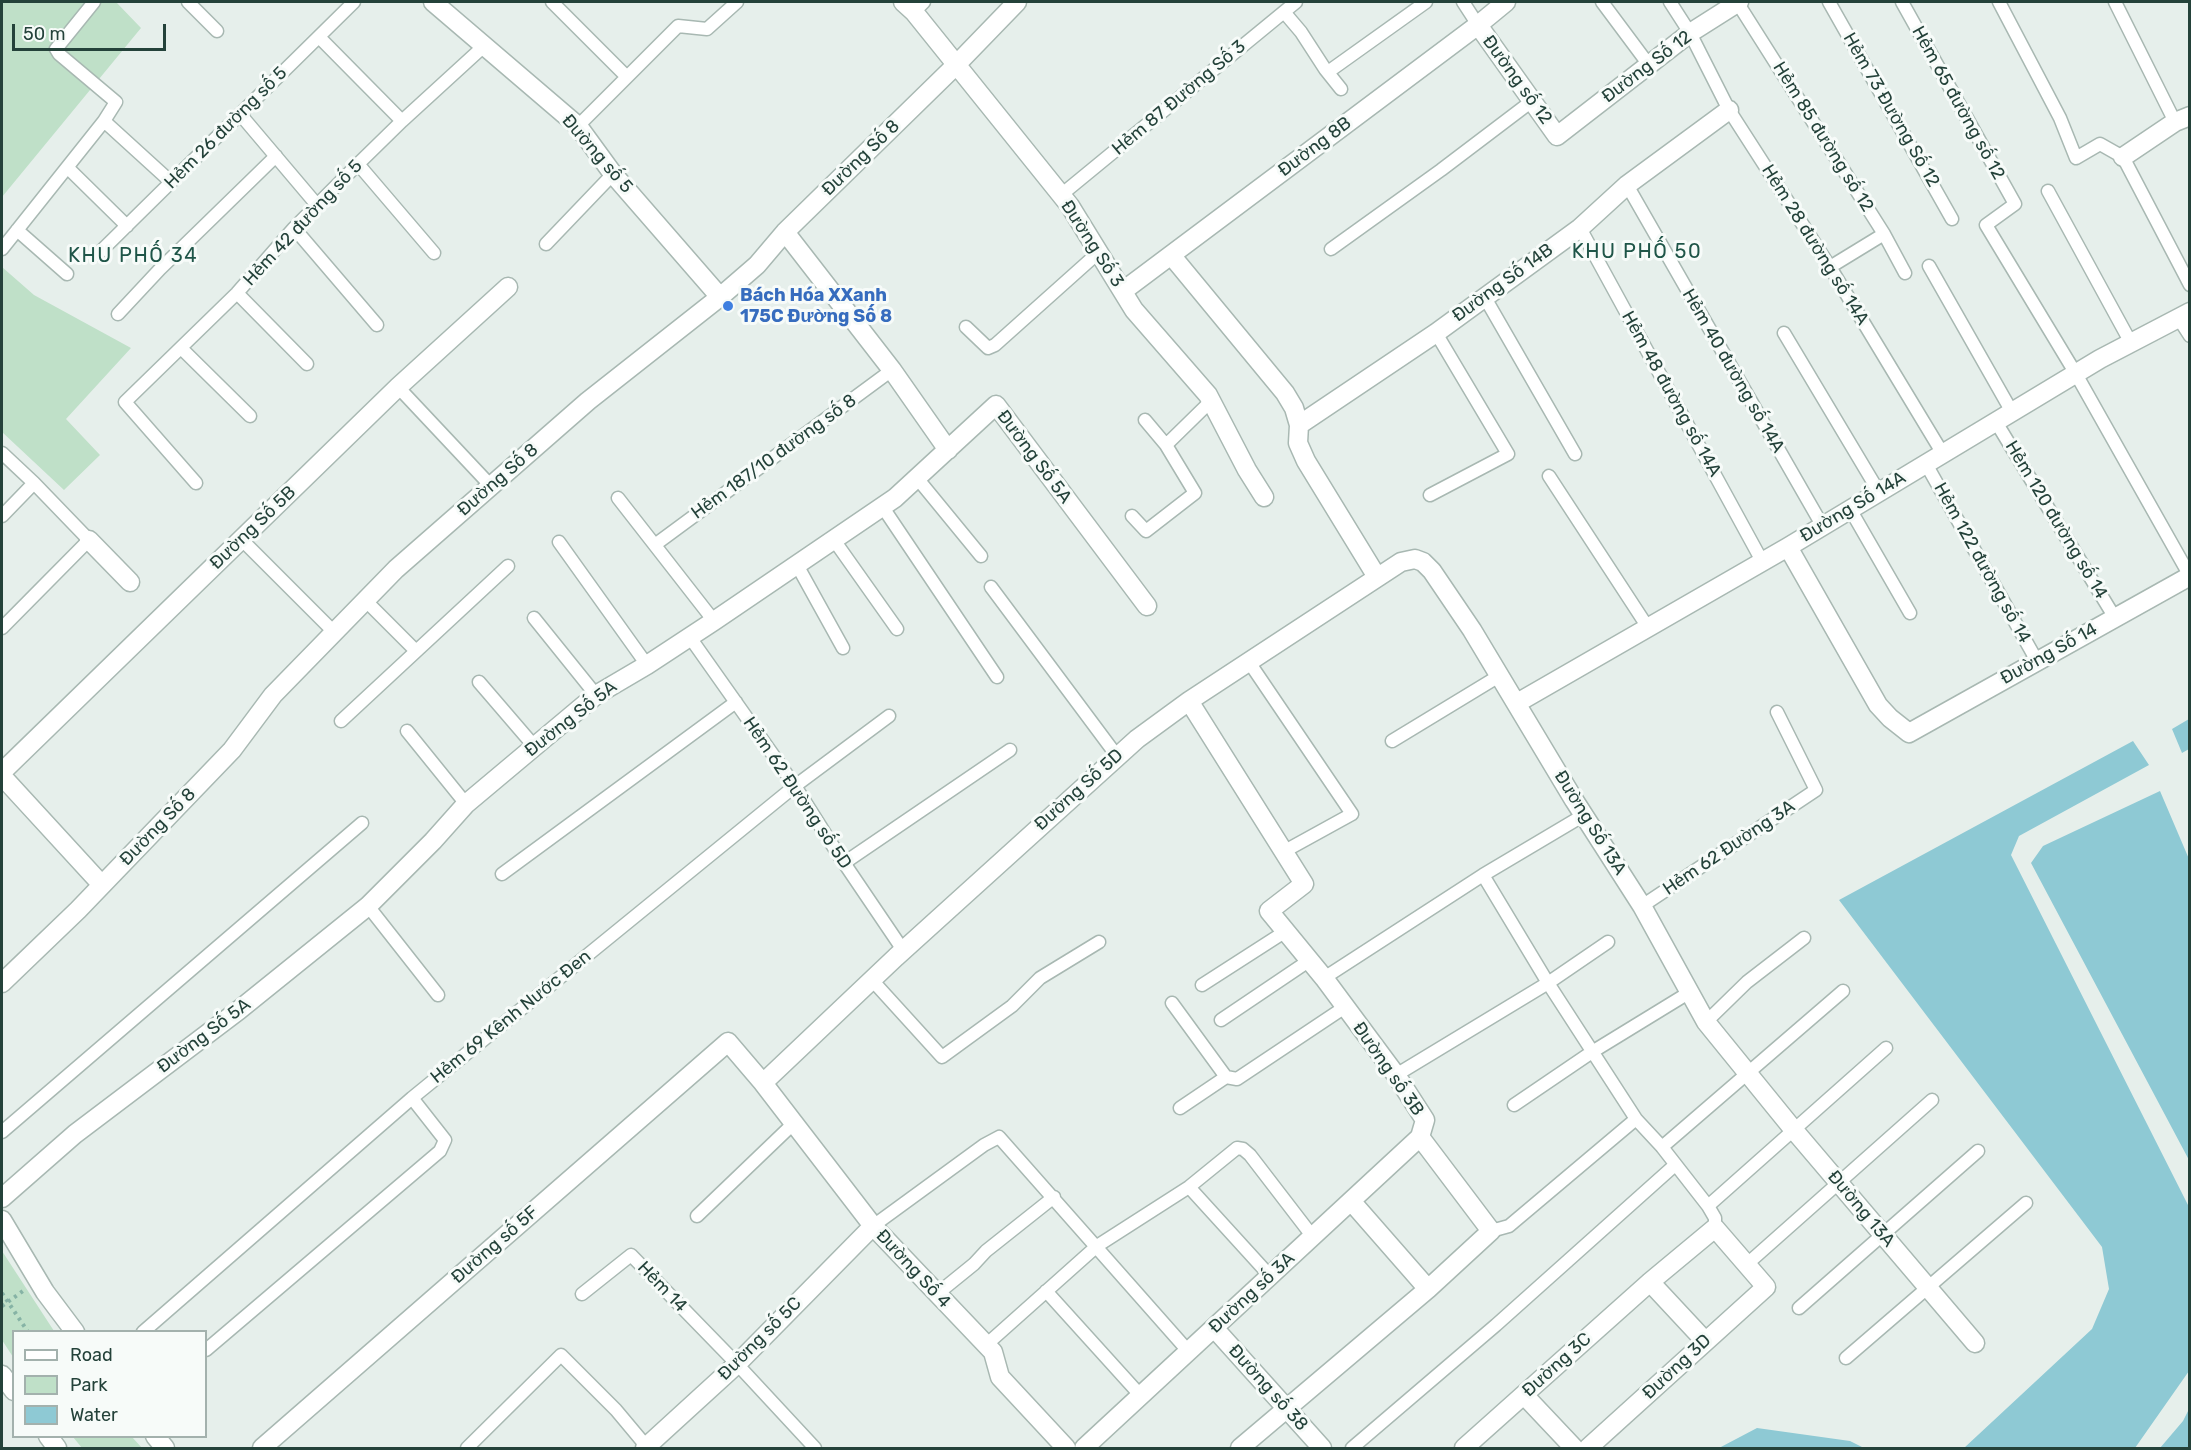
<!DOCTYPE html>
<html>
<head>
<meta charset="utf-8">
<style>
	body { margin:0 }
	#map { position:relative; width:2191px; height:1450px; overflow:hidden; background:#e6efeb; font-family:Rubik,sans-serif }
	canvas { display:block }
	.frame { position:absolute; inset:0; border:3px solid #24423a; pointer-events:none }
	.legend { position:absolute; left:12px; top:1330px; width:195px; height:108px; box-sizing:border-box; background:#f7fbf9; border:2px solid #a3b1ad; margin:0; padding:8px 10px; list-style:none; font-size:18px; color:#24423a }
	.legend li { display:flex; align-items:center; gap:12px; height:30px }
	.legend b { width:30px; border:2px solid #a3b1ad }
	.scale { position:absolute; left:12px; top:24px; width:154px; height:27px; box-sizing:border-box; border:3px solid #24423a; border-top:0; padding-left:8px; font-size:18px; line-height:21px; white-space:nowrap; color:#24423a; -webkit-text-stroke:4px #f7fbf9; paint-order:stroke }
</style>
</head>
<body>
<div id="map">
<canvas width="2191" height="1450"></canvas>
<div class="frame"></div>
<ul class="legend">
<li><b style="height:8px;background:#fff"></b>Road</li>
<li><b style="height:16px;background:#bfe0c8"></b>Park</li>
<li><b style="height:16px;background:#8ec9d4"></b>Water</li>
</ul>
<div class="scale">50 m</div>
</div>
<script>
const ctx = document.querySelector('canvas').getContext('2d');
ctx.lineJoin = 'round';
function paint(path, color) { ctx.fillStyle = color; ctx.fill(path, 'evenodd'); }
const poly = rows => new Path2D(rows.map(r => 'M' + r).join(''));
function trace(path, color, width, dash) { ctx.strokeStyle = color; ctx.lineWidth = width; ctx.lineCap = dash ? 'butt' : 'round'; ctx.setLineDash(dash || []); ctx.stroke(path); }
function drawText(font, color, halo, rows, align = 'center') {
  ctx.font = font + ' Rubik,sans-serif'; ctx.lineWidth = 6; ctx.setLineDash([]); ctx.textBaseline = 'middle'; ctx.strokeStyle = halo; ctx.fillStyle = color; for (const [text, x, y, turn = 0] of rows) {
    ctx.save(); ctx.translate(x, y); ctx.rotate((+turn || 0) * Math.PI / 180); ctx.textAlign = isNaN(turn) ? turn : align; if (halo) ctx.strokeText(text, 0, 0); ctx.fillText(text, 0, 0); ctx.restore();
  }
}
paint(poly([
	[2,2,116,2,141,28,2,197],
	[2,267,34,295,131,348,66,419,100,455,64,490,2,432],
	[2,1251,54,1331,14,1332,13,1357,2,1340],
	[73,1437,132,1437,142,1448,82,1448]
]), '#bfe0c8');
paint(poly([
	[2189,719,2189,749,2182,753,2172,729],
	[2133,741,2149,765,2019,836,2011,855,2189,1207,2189,1371,2135,1448,1964,1448,2092,1329,2109,1289,2102,1247,1839,900],
	[2160,791,2189,859,2189,1160,2031,863,2043,846],
	[2189,1409,2189,1448,2160,1448,2183,1421],
	[1757,1428,1850,1441,1864,1448,1719,1448]
]), '#8ec9d4');
const service = poly([
	[188,2,217,31],
	[552,2,626,76],
	[1463,2,1478,25],
	[1602,2,1649,65],
	[1670,2,1690,33,1729,110,1830,267,1943,454],
	[1737,2,1884,234,1905,273],
	[1829,2,1952,219],
	[1902,2,2015,204,1986,225,2076,374,2190,576],
	[1999,2,2060,118,2076,158,2100,144,2123,157,2190,285],
	[2115,2,2175,122],
	[914,12,924,2],
	[1284,12,1301,32,1325,69,1341,89],
	[319,37,402,121],
	[1328,72,1426,2],
	[240,114,317,205],
	[104,121,171,182],
	[578,126,678,26,707,29,737,2],
	[358,164,434,253],
	[68,168,127,226],
	[1627,185,1822,525],
	[2048,191,2131,343],
	[1061,195,1296,2],
	[294,228,377,325],
	[1580,228,1762,561],
	[17,230,67,274],
	[546,244,613,174],
	[2,249,104,121,116,102,59,54,56,49,94,2],
	[1331,249,1441,170,1532,101],
	[98,254,354,2],
	[1929,266,2012,412],
	[1830,267,1884,234],
	[237,293,307,364],
	[1484,296,1575,454],
	[118,314,160,269,276,156],
	[2179,319,2190,336],
	[966,327,988,348,995,345,1099,252],
	[1784,333,1879,492],
	[181,348,250,416],
	[398,387,491,486],
	[1145,420,1166,445],
	[1996,422,2115,618],
	[2,453,34,483],
	[1926,464,2037,661],
	[1549,476,1647,626],
	[917,478,981,556],
	[196,483,125,402,237,293,294,228,358,164,402,121,484,46],
	[1430,495,1508,454,1436,333],
	[618,498,714,621],
	[882,506,997,677],
	[1850,509,1910,613],
	[2,516,34,483,89,540,2,628],
	[1132,516,1146,531,1195,493,1166,445,1211,401],
	[241,539,334,632],
	[834,540,897,629],
	[559,542,647,665],
	[656,544,892,370],
	[797,565,843,648],
	[991,587,1117,756],
	[365,600,416,651],
	[534,618,596,695],
	[689,636,795,786,838,854,903,950],
	[1249,662,1352,814,1283,852],
	[479,682,534,746],
	[341,721,508,566],
	[407,731,466,804],
	[1392,741,1499,676],
	[844,863,1010,750],
	[502,874,736,702],
	[1483,875,1548,983,1636,1119,1662,1147,1708,1206,1715,1218,1715,1228],
	[368,906,438,995],
	[1642,906,1816,790,1777,712],
	[1324,978,1483,875,1584,815],
	[872,980,942,1057,1012,1006,1040,978,1099,942],
	[1202,985,1286,931],
	[1172,1003,1226,1077],
	[1221,1020,1310,960],
	[1706,1022,1747,982,1804,938],
	[1396,1075,1548,983,1608,942],
	[1514,1105,1592,1052,1690,992],
	[1180,1108,1226,1077,1237,1079,1345,1007],
	[2,1132,362,823],
	[1662,1147,1843,991],
	[1189,1187,1270,1276],
	[1708,1206,1886,1048],
	[697,1216,793,1124],
	[873,1226,984,1145,999,1137,1189,1352],
	[1491,1231,1509,1226,1636,1119],
	[1746,1265,1932,1100],
	[1046,1291,1141,1396],
	[582,1294,631,1255,737,1364,815,1448],
	[937,1294,974,1264,986,1251,1054,1197],
	[1799,1308,1978,1151],
	[143,1332,412,1098,795,786,889,716],
	[986,1345,1097,1246,1189,1187,1237,1148,1243,1149,1250,1155,1313,1237],
	[206,1350,440,1151,445,1140,412,1098],
	[1846,1358,2026,1203],
	[467,1448,561,1355,616,1410,647,1447],
	[1352,1448,1496,1325,1675,1165]
]);
const minor = poly([
	[433,2,578,126,613,174,720,297],
	[903,2,914,12,1070,206,1134,310,1208,395,1247,470,1264,497],
	[1478,25,1557,136,1690,33,1739,2],
	[2123,157,2175,122,2190,116],
	[785,232,892,370,948,450],
	[1171,255,1285,393,1294,408,1299,425,1298,443,1306,461,1377,577],
	[1123,291,1478,25,1506,2],
	[1299,425,1436,333,1580,228,1627,185,1729,110],
	[89,540,130,582],
	[1788,547,1878,705,1890,718,1909,733,2190,576],
	[1189,701,1304,884,1269,911,1324,978,1396,1075,1425,1120,1420,1137],
	[1517,703,1788,547,2100,359,2190,312],
	[2,772,398,387,508,287],
	[2,776,102,885],
	[2,983,78,910,232,750,273,695,396,569,588,401,720,297,757,265,785,232,956,65,1017,2],
	[763,1083,896,957,1137,739,1189,701,1401,562,1415,559,1423,562,1432,571,1472,630,1574,800,1642,906,1706,1022,1793,1129,1975,1343],
	[2,1198,75,1134,239,1010,368,906,433,841,466,804,596,695,647,665,714,621,895,498,996,405,1147,606],
	[1351,1201,1428,1289],
	[1650,1282,1705,1341],
	[1215,1329,1322,1448],
	[1524,1395,1574,1448],
	[262,1448,728,1042,763,1083,873,1226,993,1352,1000,1377,1066,1448],
	[645,1448,737,1364,873,1226],
	[1084,1448,1420,1137],
	[1240,1448,1428,1289,1491,1231,1420,1137],
	[1464,1448,1650,1282,1715,1228,1766,1287,1588,1448]
]);
const tertiary = poly([
	[2,1220,45,1292,75,1332],
	[2,1375,14,1391],
	[48,1436,57,1448],
	[155,1436,165,1448]
]);
trace(service, '#a8b8b2', 15);
trace(minor, '#a8b8b2', 21);
trace(tertiary, '#a8b8b2', 21);
trace(poly([
	[2,1293,28,1332],
	[2,1306,23,1291]
]), '#86b3a5', 4, [3, 4.5]);
trace(service, '#fff', 12);
trace(minor, '#fff', 18);
trace(tertiary, '#fff', 18);
for (const [x, y, r, color] of [
	[728,306,6,"#3f7fe0"]
]) { const dot = new Path2D(); dot.arc(x, y, r, 0, 2 * Math.PI); ctx.fillStyle = color; ctx.fill(dot); trace(dot, '#f7fbf9', 2); }
drawText('18px', '#24423a', '#f7fbf9', [
	["Đường Số 12",1647,67,-37],
	["Đường số 12",1517,80,54],
	["Hẻm 87 Đường Số 3",1179,98,-40],
	["Hẻm 65 đường số 12",1958,103,61],
	["Hẻm 73 Đường Số 12",1891,110,60],
	["Hẻm 26 đường số 5",226,128,-45],
	["Hẻm 85 đường số 12",1823,137,58],
	["Đường 8B",1315,147,-37],
	["Đường số 5",597,154,49],
	["Đường Số 8",861,158,-44],
	["Hẻm 42 đường số 5",303,223,-47],
	["Đường Số 3",1092,244,57],
	["Hẻm 28 đường số 14A",1815,245,58],
	["Đường Số 14B",1503,283,-36],
	["Hẻm 40 đường số 14A",1733,371,60],
	["Hẻm 48 đường số 14A",1671,394,61],
	["Hẻm 187/10 đường số 8",774,457,-36],
	["Đường Số 5A",1034,457,53],
	["Đường Số 8",498,480,-41],
	["Đường Số 14A",1853,507,-31],
	["Hẻm 120 đường số 14",2056,520,59],
	["Đường Số 5B",253,528,-44],
	["Hẻm 122 đường số 14",1982,563,61],
	["Đường Số 14",2049,654,-29],
	["Đường Số 5A",571,719,-38],
	["Đường Số 5D",1079,790,-42],
	["Hẻm 62 Đường số 5D",797,793,56],
	["Đường Số 13A",1590,823,58],
	["Đường Số 8",158,827,-46],
	["Hẻm 62 Đường 3A",1729,848,-34],
	["Hẻm 69 Kênh Nước Đen",511,1017,-39],
	["Đường Số 5A",204,1036,-37],
	["Đường số 3B",1388,1069,55],
	["Đường 13A",1861,1209,50],
	["Đường số 5F",495,1245,-41],
	["Đường Số 4",913,1269,47],
	["Hẻm 14",662,1287,46],
	["Đường số 3A",1252,1293,-43],
	["Đường số 5C",760,1339,-45],
	["Đường 3C",1557,1365,-42],
	["Đường 3D",1677,1367,-43],
	["Đường số 38",1268,1388,48]
]);
drawText('bold 18px', '#366cbe', '#f7fbf9', [
	["Bách Hóa XXanh",740,296],
	["175C Đường Số 8",740,317]
], 'left');
ctx.letterSpacing = '1.5px';
drawText('20px', '#1f5548', '#f7fbf9', [
	["KHU PHỐ 50",1637,252],
	["KHU PHỐ 34",133,256]
]);
ctx.letterSpacing = '0px';
</script>
</body>
</html>
